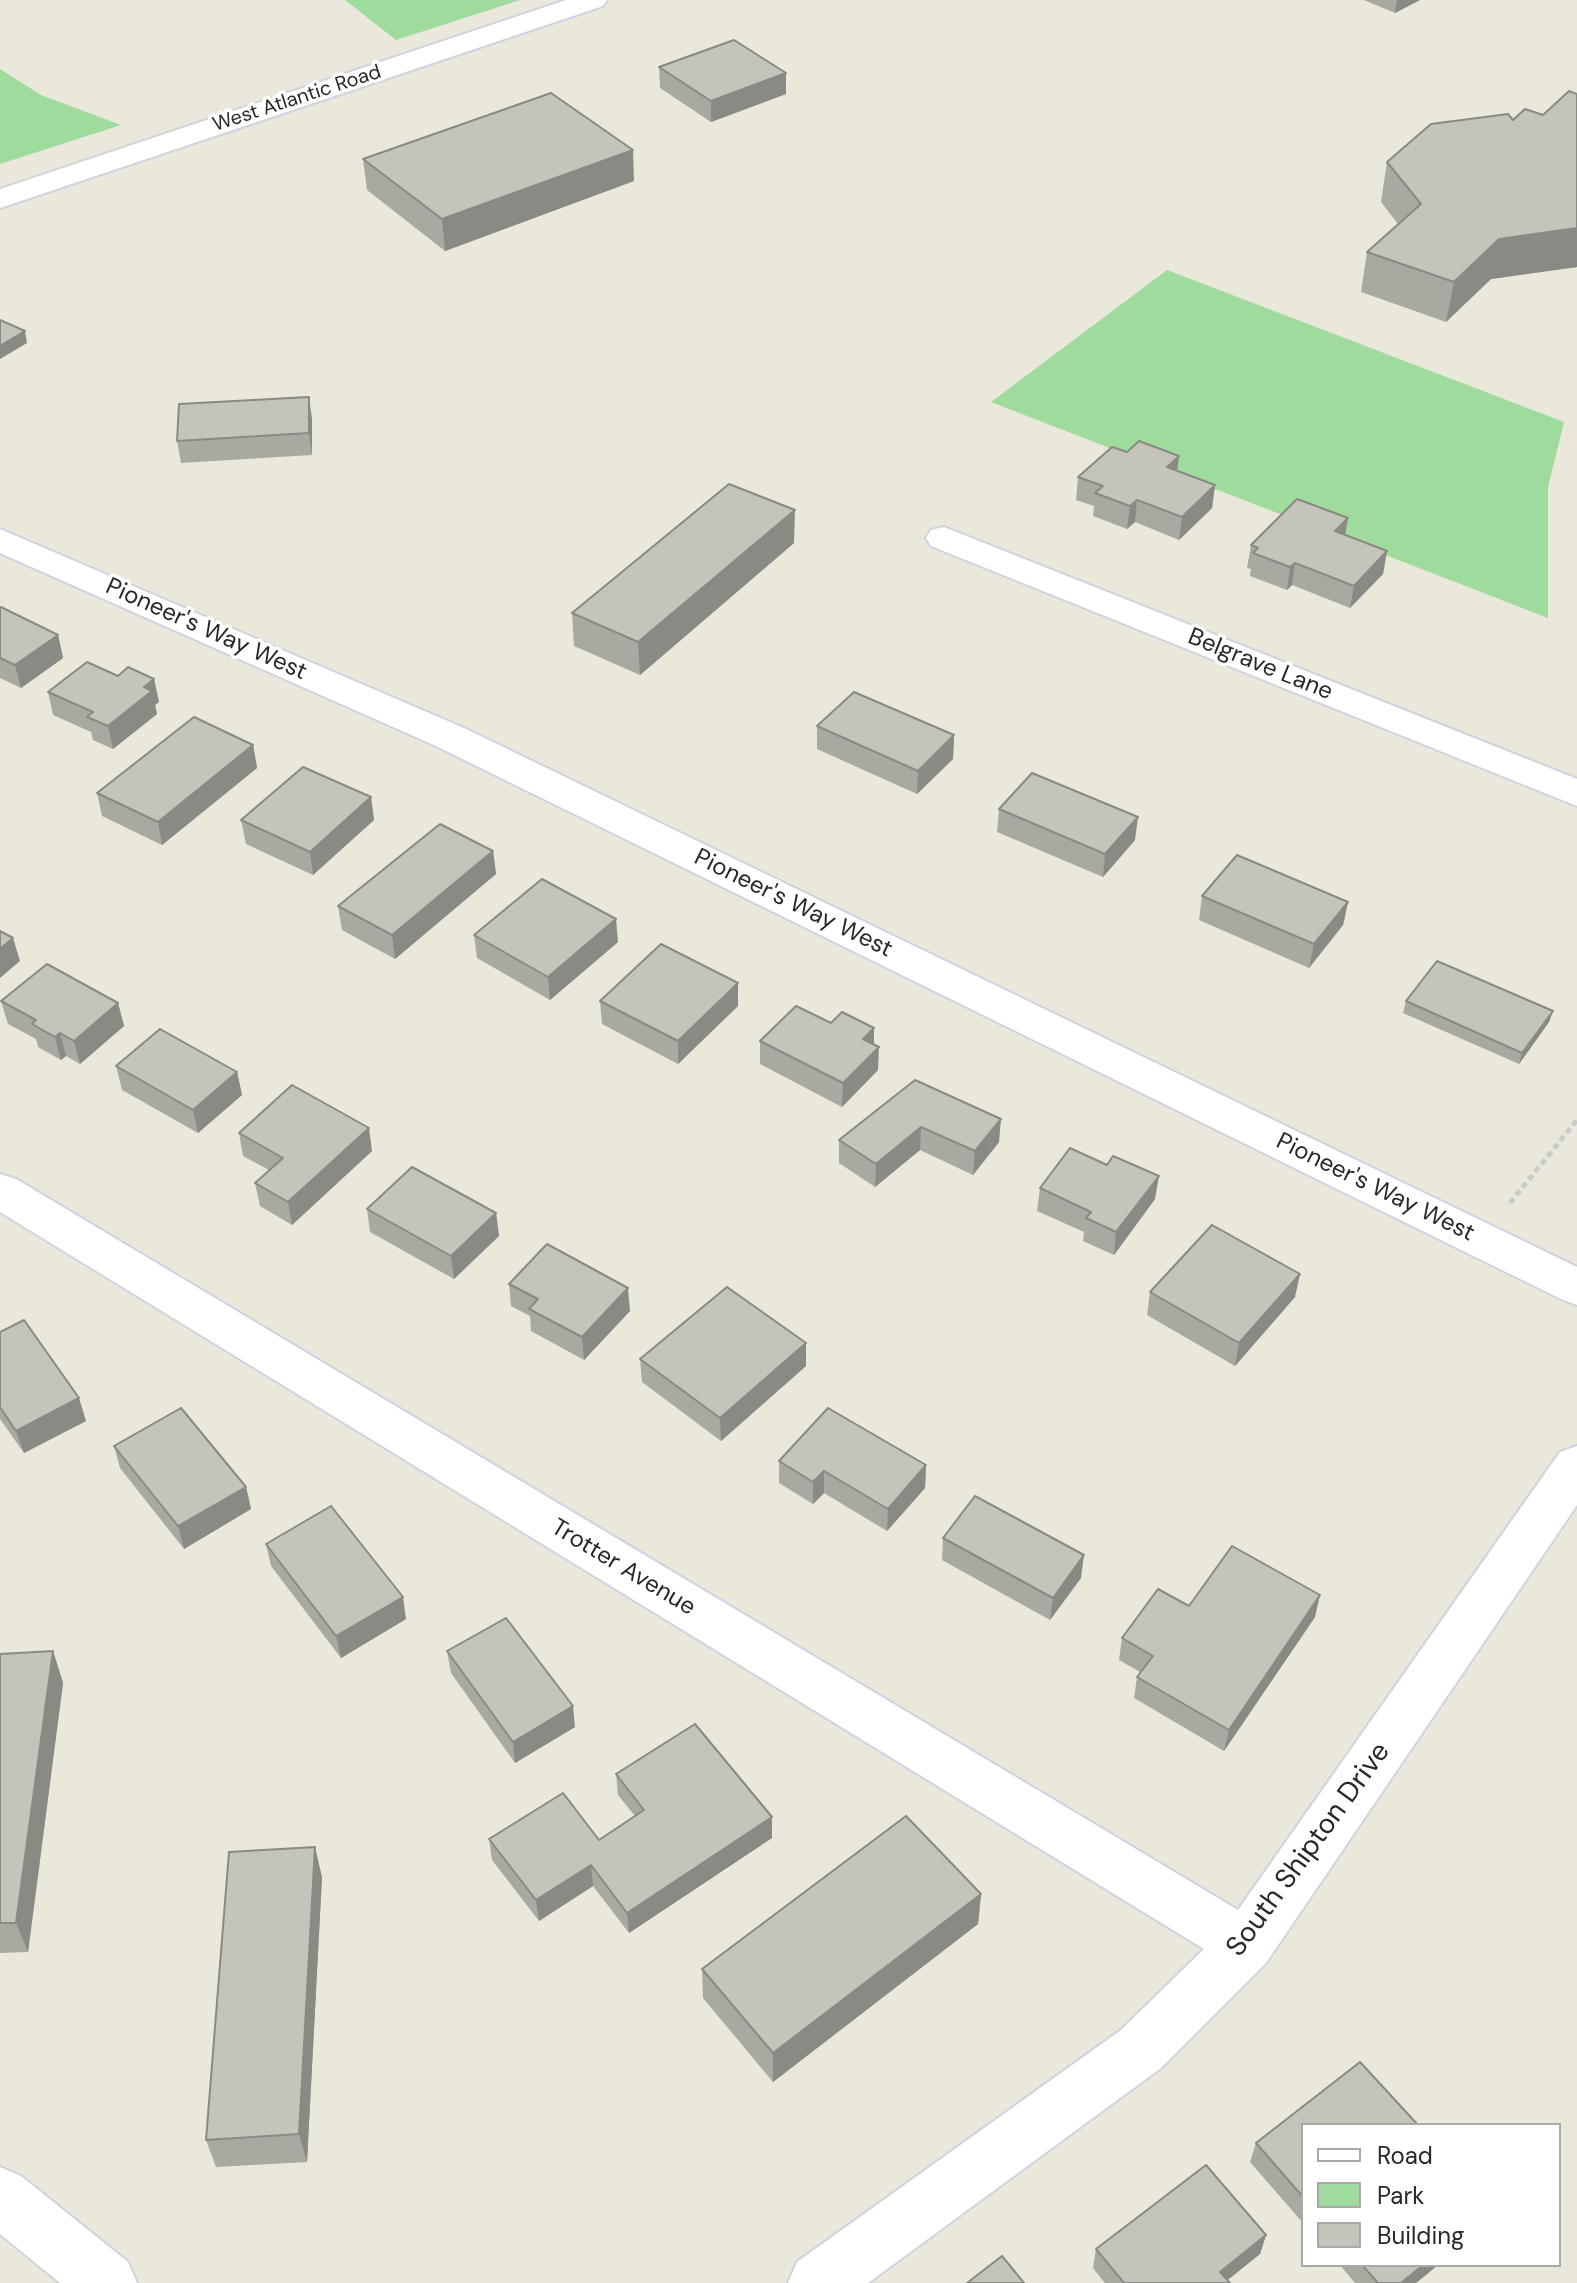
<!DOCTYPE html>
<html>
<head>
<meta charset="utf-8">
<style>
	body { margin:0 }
	#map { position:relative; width:1577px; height:2283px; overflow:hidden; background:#e9e8db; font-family:"DM Sans",sans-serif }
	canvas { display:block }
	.legend { position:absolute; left:1301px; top:2123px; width:260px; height:144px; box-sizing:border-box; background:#fff; border:2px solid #a9a9a9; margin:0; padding:10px 14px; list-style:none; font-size:24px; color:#282828 }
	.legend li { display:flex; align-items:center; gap:16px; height:40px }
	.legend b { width:40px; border:2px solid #a9a9a9 }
</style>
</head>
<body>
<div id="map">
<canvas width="1577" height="2283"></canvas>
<ul class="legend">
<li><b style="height:10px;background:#fff"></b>Road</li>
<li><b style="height:22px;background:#9edb9c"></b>Park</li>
<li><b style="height:22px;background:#c5c4bb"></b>Building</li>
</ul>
</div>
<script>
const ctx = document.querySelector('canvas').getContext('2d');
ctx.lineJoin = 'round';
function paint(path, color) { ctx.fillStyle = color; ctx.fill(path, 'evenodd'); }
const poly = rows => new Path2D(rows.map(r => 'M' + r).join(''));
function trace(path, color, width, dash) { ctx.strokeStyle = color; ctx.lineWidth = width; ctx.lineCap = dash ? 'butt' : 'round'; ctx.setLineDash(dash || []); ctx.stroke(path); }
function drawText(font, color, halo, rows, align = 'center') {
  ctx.font = font + ' "DM Sans",sans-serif'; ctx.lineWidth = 7; ctx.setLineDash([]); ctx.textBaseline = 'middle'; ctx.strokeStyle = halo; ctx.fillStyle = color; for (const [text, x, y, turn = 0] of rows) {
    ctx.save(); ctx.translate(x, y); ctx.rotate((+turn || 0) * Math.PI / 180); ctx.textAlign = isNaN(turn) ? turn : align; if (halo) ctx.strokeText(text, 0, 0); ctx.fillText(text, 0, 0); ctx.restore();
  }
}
paint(poly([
	[345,0,520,0,396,40],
	[0,69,41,95,121,125,0,164],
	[1167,270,1564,422,1548,487,1548,618,991,402]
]), '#9edb9c');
const street = poly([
	[944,527,1577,779,1577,806,931,546,926,538,931,530,944,527],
	[0,529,464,728,1577,1267,1577,1305,1561,1299,436,746,0,553,0,529],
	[0,1174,16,1179,1238,1910,1560,1452,1577,1446,1577,1505,1266,1963,1161,2068,868,2283,788,2283,797,2262,1121,2030,1204,1949,0,1212,0,1174],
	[0,2167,21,2176,128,2262,137,2283,60,2283,0,2234,0,2167]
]);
const secondary = poly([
	[566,0,607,0,603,6,0,208,0,189,566,0]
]);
trace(street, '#d3d1e0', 4);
trace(secondary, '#d3d1e0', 4);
trace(poly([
	[1510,1203,1577,1120]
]), '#cbcbcb', 5, [6, 4]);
paint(street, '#fff');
paint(secondary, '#fff');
paint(poly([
	[1364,0,1420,0,1395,13],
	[659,67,786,73,786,94,711,122,660,88],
	[1577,94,1577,267,1491,279,1446,322,1361,292,1367,252,1398,224,1381,202,1387,162,1513,120,1543,115],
	[363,159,634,181,445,251,367,190],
	[312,419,312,455,181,463,177,441],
	[1127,452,1179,456,1177,471,1215,485,1212,508,1179,540,1135,522,1127,529,1093,516,1094,506,1076,500,1078,477],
	[1348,518,1345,535,1387,551,1383,574,1350,608,1292,585,1287,590,1250,576,1251,569,1247,568,1251,545],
	[794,543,640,675,574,646,572,613],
	[0,608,58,635,63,658,21,688,0,678],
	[118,676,154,679,159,702,155,705,157,714,113,749,93,740,91,732,53,715,48,692],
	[817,726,954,735,953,759,917,794,817,749],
	[253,745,257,768,162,845,102,816,97,793],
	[371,797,374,820,313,875,246,844,241,820],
	[999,809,1135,840,1103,877,997,832],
	[493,851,496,874,395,959,342,930,338,906],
	[1202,896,1348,902,1343,925,1309,968,1199,920],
	[474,935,618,942,550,1000,477,958],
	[738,983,738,1006,678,1064,602,1024,600,1001],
	[1,1001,118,1003,124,1026,80,1064,66,1056,61,1060,38,1047,36,1039,8,1024],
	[1406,1001,1553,1011,1549,1022,1519,1064,1403,1013],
	[831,1023,874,1028,874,1045,878,1070,842,1107,760,1064,760,1041],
	[116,1066,237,1072,242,1095,198,1133,122,1090],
	[915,1080,999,1142,973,1175,920,1150,875,1187,839,1163,839,1140],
	[239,1133,372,1151,292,1225,260,1206,255,1183,269,1170,243,1156],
	[1040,1188,1155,1199,1114,1255,1083,1241,1084,1232,1037,1211],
	[367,1209,496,1213,499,1236,454,1279,370,1232],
	[509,1284,630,1311,584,1360,531,1331,530,1316,511,1306],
	[1150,1292,1295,1297,1235,1366,1147,1315],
	[0,1332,86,1421,24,1453,0,1419],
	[806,1343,806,1366,721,1441,642,1382,640,1359],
	[114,1446,246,1487,251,1509,184,1549,120,1468],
	[779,1461,926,1465,925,1488,887,1531,824,1493,813,1504,779,1483],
	[943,1538,1081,1578,1050,1620,942,1560],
	[266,1544,406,1619,341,1658,271,1566],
	[1189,1606,1315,1617,1224,1751,1134,1698,1137,1677,1140,1672,1119,1660,1122,1638],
	[53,1651,63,1683,28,1952,0,1953,0,1654],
	[447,1651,575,1727,515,1763,451,1673],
	[616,1774,772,1817,772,1838,629,1933,593,1886,539,1921,492,1860,489,1839,599,1840,635,1816,618,1795],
	[322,1877,307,2162,216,2167,206,2140],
	[981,1894,978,1924,773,2082,703,1998,702,1969],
	[1303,2125,1303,2223,1250,2162,1256,2143],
	[1266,2235,1260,2254,1227,2280,1230,2283,1105,2283,1093,2268,1096,2249],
	[1340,2265,1438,2265,1416,2283,1355,2283]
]), '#a9a9a1');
paint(poly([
	[1397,0,1420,0,1395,13],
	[786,73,786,94,711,122,711,101],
	[633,150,634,181,445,251,442,219],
	[1577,228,1577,267,1491,279,1446,322,1454,282,1499,239],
	[25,331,27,343,0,359,0,346],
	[309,397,312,419,312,455,309,433],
	[1179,456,1176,479,1167,467],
	[1215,485,1212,508,1179,540,1182,517],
	[1137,500,1135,522,1127,529,1130,506],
	[795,510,794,543,640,675,638,642],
	[1348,518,1344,541,1335,531],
	[1387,551,1383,574,1350,608,1354,586],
	[1295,563,1292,585,1287,590,1290,567],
	[58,635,63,658,21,688,15,665],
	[154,679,159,702,155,705,157,714,113,749,108,726,144,687],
	[954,735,953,759,917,794,918,771],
	[253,745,257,768,162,845,158,822],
	[371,797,374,820,313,875,310,852],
	[1138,817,1135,840,1103,877,1105,854],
	[493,851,496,874,395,959,392,935],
	[1348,902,1343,925,1309,968,1314,944],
	[616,919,618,942,550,1000,548,977],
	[13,938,20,961,0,978,0,949],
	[738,983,738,1006,678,1064,678,1041],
	[118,1003,124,1026,80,1064,74,1041],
	[1553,1011,1549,1022,1519,1064,1522,1053],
	[874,1028,874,1051,863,1039],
	[60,1033,66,1056,61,1060,55,1037],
	[879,1047,878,1070,842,1107,843,1083],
	[237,1072,242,1095,198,1133,193,1110],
	[1001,1119,999,1142,973,1175,975,1151],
	[921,1127,920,1150,875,1187,876,1164],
	[369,1128,372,1151,292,1225,288,1202],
	[1159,1176,1155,1199,1114,1255,1116,1232],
	[496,1213,499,1236,454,1279,451,1256],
	[1300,1274,1295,1297,1235,1366,1239,1343],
	[628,1288,630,1311,584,1360,582,1337],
	[806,1343,806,1366,721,1441,720,1418],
	[79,1398,86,1421,24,1453,16,1431],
	[926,1465,925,1488,887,1531,888,1509],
	[824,1471,824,1493,813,1504,813,1482],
	[246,1487,251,1509,184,1549,178,1526],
	[1084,1555,1081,1578,1050,1620,1053,1598],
	[1320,1595,1315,1617,1224,1751,1229,1730],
	[403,1597,406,1619,341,1658,336,1636],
	[53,1651,63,1683,28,1952,16,1923],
	[573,1706,575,1727,515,1763,513,1742],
	[772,1817,772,1838,629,1933,627,1913],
	[315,1847,322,1877,307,2162,299,2134],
	[591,1865,593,1886,539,1921,536,1900],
	[981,1894,978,1924,773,2082,773,2053],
	[1266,2235,1260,2254,1224,2283,1220,2272],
	[1423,2265,1438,2265,1416,2283,1401,2283]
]), '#8a8983');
const building = poly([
	[734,40,786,73,711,101,659,67,734,40],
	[1569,91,1577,94,1577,228,1499,239,1454,282,1367,252,1421,204,1387,162,1431,124,1508,114,1513,120,1525,109,1543,115,1569,91],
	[551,93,633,150,442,219,363,159,551,93],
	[0,320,25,331,0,346,0,320],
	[309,397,309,433,177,441,179,404,309,397],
	[1139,441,1179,456,1167,467,1215,485,1182,517,1137,500,1130,506,1095,493,1103,486,1078,477,1112,447,1127,452,1139,441],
	[729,484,795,510,638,642,572,613,729,484],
	[1297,499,1348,518,1335,531,1387,551,1354,586,1295,563,1290,567,1253,553,1258,548,1251,545,1297,499],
	[1,607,58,635,15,665,0,658,0,608,1,607],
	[87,662,118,676,128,667,154,679,144,687,152,691,108,726,87,717,93,712,48,692,87,662],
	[854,692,954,735,918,771,817,726,854,692],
	[194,717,253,745,158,822,97,793,194,717],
	[303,767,371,797,310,852,241,820,303,767],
	[1032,773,1138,817,1105,854,999,809,1032,773],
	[440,824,493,851,392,935,338,906,440,824],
	[1237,855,1348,902,1314,944,1202,896,1237,855],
	[542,879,616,919,548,977,474,935,542,879],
	[0,931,13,938,0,949,0,931],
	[661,944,738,983,678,1041,600,1001,661,944],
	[1437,961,1553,1011,1522,1053,1406,1001,1437,961],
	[47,964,118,1003,74,1041,60,1033,55,1037,32,1024,36,1020,1,1001,47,964],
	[796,1006,831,1023,842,1012,874,1028,863,1039,879,1047,843,1083,760,1041,796,1006],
	[160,1029,237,1072,193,1110,116,1066,160,1029],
	[915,1080,1001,1119,975,1151,921,1127,876,1164,839,1140,915,1080],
	[292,1085,369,1128,288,1202,255,1183,283,1158,239,1133,292,1085],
	[1070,1148,1107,1165,1113,1156,1159,1176,1116,1232,1086,1218,1091,1212,1040,1188,1070,1148],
	[412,1167,496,1213,451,1256,367,1209,412,1167],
	[1212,1225,1300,1274,1239,1343,1150,1292,1212,1225],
	[547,1244,628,1288,582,1337,529,1309,538,1299,509,1284,547,1244],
	[727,1287,806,1343,720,1418,640,1359,727,1287],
	[24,1320,79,1398,16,1431,0,1407,0,1332,24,1320],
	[181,1408,246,1487,178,1526,114,1446,181,1408],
	[828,1408,926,1465,888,1509,824,1471,813,1482,779,1461,828,1408],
	[975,1496,1084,1555,1053,1598,943,1538,975,1496],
	[331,1506,403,1597,336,1636,266,1544,331,1506],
	[1232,1546,1320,1595,1229,1730,1137,1677,1153,1656,1122,1638,1158,1589,1189,1606,1232,1546],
	[506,1618,573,1706,513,1742,447,1651,506,1618],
	[53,1651,16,1923,0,1923,0,1654,53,1651],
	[695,1724,772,1817,627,1913,591,1865,536,1900,489,1839,563,1793,599,1840,644,1810,616,1774,695,1724],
	[906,1816,981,1894,773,2053,702,1969,906,1816],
	[315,1847,299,2134,206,2140,229,1852,315,1847],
	[1360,2062,1418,2125,1303,2125,1303,2197,1256,2143,1360,2062],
	[1206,2165,1266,2235,1220,2272,1230,2283,1124,2283,1096,2249,1206,2165],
	[1002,2256,1024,2283,967,2283,1002,2256],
	[1362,2265,1423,2265,1401,2283,1378,2283,1362,2265]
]);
paint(building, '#c5c4bb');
trace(building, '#8a8983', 2);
drawText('20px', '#282828', '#fff', [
	["West Atlantic Road",297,99,-18]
]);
drawText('24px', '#282828', '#fff', [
	["Pioneer's Way West",206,630,24],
	["Belgrave Lane",1260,665,22],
	["Pioneer's Way West",793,904,26],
	["Pioneer's Way West",1375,1188,26],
	["Trotter Avenue",623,1568,31]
]);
drawText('28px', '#282828', '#fff', [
	["South Shipton Drive",1309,1850,-54]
]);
</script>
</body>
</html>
